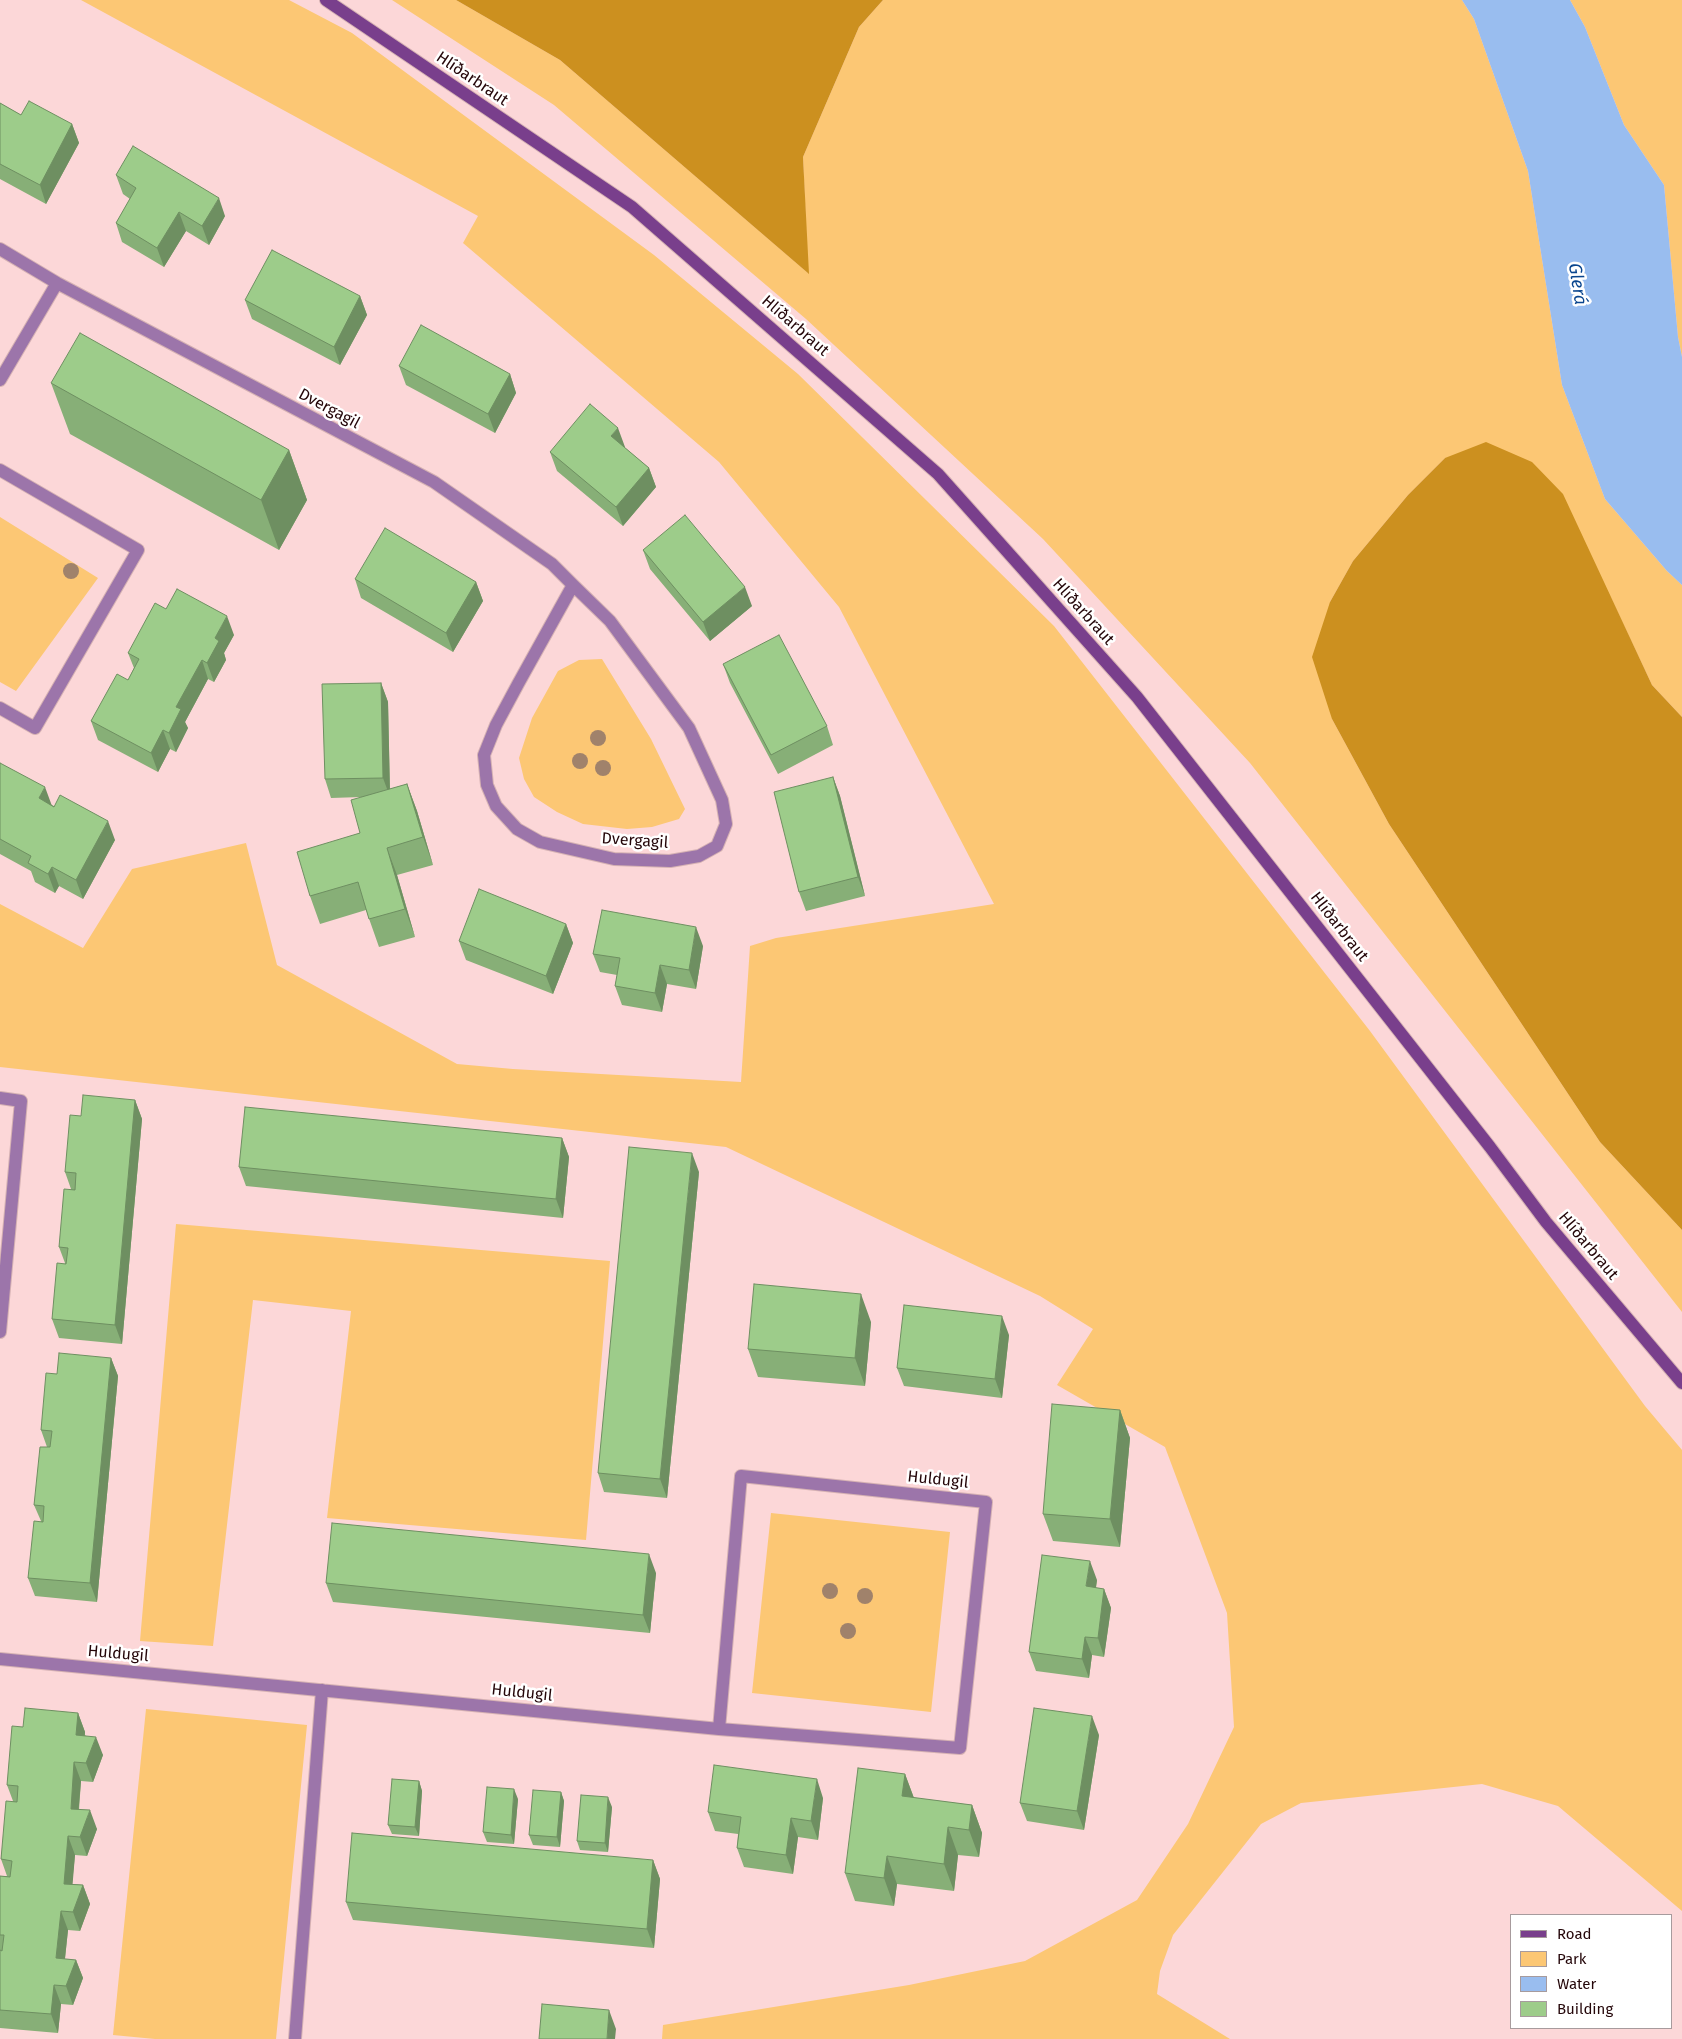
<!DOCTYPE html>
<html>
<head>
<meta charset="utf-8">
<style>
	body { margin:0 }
	#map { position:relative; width:1682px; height:2039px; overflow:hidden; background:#fcd7d8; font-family:"Fira Sans",sans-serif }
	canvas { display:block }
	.legend { position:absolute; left:1510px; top:1914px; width:162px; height:115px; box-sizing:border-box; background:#fff; border:1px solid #a79b9d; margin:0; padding:6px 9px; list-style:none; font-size:15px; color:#240609 }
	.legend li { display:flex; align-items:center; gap:10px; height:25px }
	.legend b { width:25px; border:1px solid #a79b9d }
</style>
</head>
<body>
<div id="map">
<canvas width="1682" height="2039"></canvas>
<ul class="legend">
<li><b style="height:6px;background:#793f8c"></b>Road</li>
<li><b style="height:14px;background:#fcc774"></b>Park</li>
<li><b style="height:14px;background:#99bdef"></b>Water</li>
<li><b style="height:14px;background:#9dcc8a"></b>Building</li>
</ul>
</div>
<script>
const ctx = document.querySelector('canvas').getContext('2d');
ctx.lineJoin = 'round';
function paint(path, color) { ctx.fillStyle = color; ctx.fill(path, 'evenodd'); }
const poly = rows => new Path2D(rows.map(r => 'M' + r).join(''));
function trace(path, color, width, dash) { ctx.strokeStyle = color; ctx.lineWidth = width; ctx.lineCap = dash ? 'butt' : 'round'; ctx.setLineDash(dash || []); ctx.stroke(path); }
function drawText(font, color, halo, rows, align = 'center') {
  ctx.font = font + ' "Fira Sans",sans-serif'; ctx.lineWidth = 5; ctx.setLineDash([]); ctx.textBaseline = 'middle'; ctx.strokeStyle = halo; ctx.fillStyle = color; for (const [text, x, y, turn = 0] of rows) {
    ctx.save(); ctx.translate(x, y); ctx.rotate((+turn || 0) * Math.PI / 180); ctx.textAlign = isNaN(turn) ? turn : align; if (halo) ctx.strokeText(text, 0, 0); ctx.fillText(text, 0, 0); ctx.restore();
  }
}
paint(poly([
	[81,0,289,0,352,33,654,255,798,374,1054,626,1370,1031,1645,1406,1682,1450,1682,1911,1558,1806,1482,1784,1301,1803,1261,1824,1173,1935,1160,1971,1157,1994,1230,2039,662,2039,663,2025,909,1985,1025,1961,1137,1900,1188,1824,1234,1727,1227,1613,1165,1447,1057,1385,1093,1329,1040,1296,726,1147,0,1067,0,904,83,948,132,869,246,843,277,965,457,1064,513,1069,741,1082,750,946,776,938,994,904,839,607,719,462,463,243,478,216],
	[392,0,456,0,560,60,808,273,803,157,859,27,883,0,1462,0,1474,19,1528,171,1562,385,1605,499,1667,571,1682,585,1682,717,1652,685,1611,598,1445,458,1408,495,1353,561,1330,602,1332,719,1389,824,1600,1142,1682,1230,1682,1312,1250,763,1043,539,806,319,554,105],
	[1570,0,1682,0,1682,357,1678,337,1664,185,1624,125,1585,27],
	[0,517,98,578,16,691,0,682],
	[602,659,651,739,685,809,679,819,652,827,627,829,583,824,557,812,534,797,524,779,519,758,532,718,558,671,579,660],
	[176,1224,610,1261,586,1540,327,1518,351,1311,253,1300,213,1646,140,1641],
	[771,1513,950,1532,931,1712,752,1693],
	[146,1709,307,1725,276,2039,155,2039,113,2035]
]), '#fcc774');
paint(poly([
	[456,0,883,0,859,27,803,157,809,274,560,60],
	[1486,442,1532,462,1563,494,1652,685,1682,717,1682,1230,1600,1142,1389,824,1332,719,1312,657,1330,602,1353,561,1408,495,1445,458]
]), '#cc901f');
paint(poly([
	[1462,0,1570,0,1585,27,1624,125,1664,185,1678,337,1682,357,1682,585,1667,571,1605,499,1562,385,1528,171,1474,19]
]), '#99bdef');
const minor = poly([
	[0,249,57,283,434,482,552,564,573,585,610,621,689,728,722,800,726,824,717,846,699,856,670,861,614,859,540,842,517,829,496,806,487,785,484,755,496,725,518,684,573,585],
	[0,380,57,283],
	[0,470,138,550,35,728,0,708],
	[0,1098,21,1101,0,1332],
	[0,1659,719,1729,960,1748,986,1502,741,1476,719,1729],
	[295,2039,322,1690]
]);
const secondary = poly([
	[326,0,632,207,938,474,1137,697,1490,1147,1546,1222,1682,1383]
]);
trace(minor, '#d5b1b3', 14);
trace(secondary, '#d5b1b3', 14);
trace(minor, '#9c75aa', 12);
trace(secondary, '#793f8c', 12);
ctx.fillStyle = '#a0826b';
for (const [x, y] of [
	[71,571],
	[598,738],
	[580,761],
	[603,768],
	[830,1591],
	[865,1596],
	[848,1631]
]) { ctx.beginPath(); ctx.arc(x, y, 8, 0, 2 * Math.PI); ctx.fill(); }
paint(poly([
	[0,103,21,115,72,124,79,143,46,204,0,179],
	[116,175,225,216,209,245,186,231,164,267,122,242,116,223,130,199,123,194],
	[360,296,367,315,340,365,252,319,245,300],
	[399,366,510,374,516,393,495,433,406,385],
	[51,383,289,450,307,500,279,550,70,434],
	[624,447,649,468,656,487,623,526,557,471,550,452],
	[643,550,752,606,710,641,650,569],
	[355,579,476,582,483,601,453,652,361,598],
	[166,609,234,635,224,653,226,660,214,682,208,679,185,722,188,728,176,752,170,749,158,772,98,740,91,721,128,680,134,668,128,653],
	[723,664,827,726,833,745,778,774,730,683],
	[381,683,388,702,390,789,407,784,417,811,433,865,397,875,415,937,379,947,366,910,320,924,310,896,360,833,361,797,331,798,325,779],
	[0,763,52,805,115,840,83,899,59,886,55,893,35,882,31,871,0,854],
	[833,777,840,796,865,896,806,911,799,892],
	[566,924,573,943,553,994,466,960,459,941],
	[703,946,696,989,667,984,662,1012,622,1005,615,986,617,975,600,972,593,954],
	[135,1100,142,1119,122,1344,59,1338,52,1319,65,1263,59,1247,71,1189,65,1172,81,1116],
	[562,1138,569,1157,563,1218,246,1186,239,1167],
	[699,1172,667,1498,604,1492,598,1473],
	[871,1322,865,1386,758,1377,748,1349],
	[1009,1335,1002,1398,904,1386,897,1368],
	[111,1358,118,1376,97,1602,35,1596,28,1578,41,1521,34,1505,47,1447,41,1430,57,1374],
	[1120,1410,1130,1438,1120,1547,1053,1541,1043,1514],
	[656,1573,650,1633,333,1602,326,1583],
	[1097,1580,1096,1588,1104,1589,1111,1608,1104,1657,1092,1655,1089,1678,1036,1671,1029,1652],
	[78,1713,85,1732,85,1735,103,1755,93,1782,81,1781,79,1810,97,1829,87,1856,75,1855,72,1884,83,1885,90,1904,80,1931,68,1930,65,1959,76,1960,83,1978,73,2005,61,2004,58,2033,0,2028,0,1876,7,1876,1,1859,13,1801,7,1785,23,1727],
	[1099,1735,1084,1830,1027,1821,1020,1803],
	[905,1774,914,1798,972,1805,982,1833,979,1857,958,1855,954,1891,897,1884,894,1906,855,1901,845,1873],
	[419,1781,422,1791,419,1836,392,1834,388,1825],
	[561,1792,564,1801,560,1847,533,1845,529,1835],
	[823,1798,818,1840,798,1837,793,1874,744,1867,737,1848,738,1834,715,1831,708,1812],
	[518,1799,514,1844,487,1842,483,1832],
	[612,1807,608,1852,580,1850,577,1841],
	[653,1860,660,1879,654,1948,353,1920,346,1902]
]), '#87af77');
paint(poly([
	[72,124,79,143,46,204,40,185],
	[219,198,225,216,209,245,202,226],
	[179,212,186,231,164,267,157,248],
	[360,296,367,315,340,365,334,347],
	[510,374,516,393,495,433,488,414],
	[618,428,625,447,618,455,611,436],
	[289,450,307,500,279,550,261,500],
	[649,468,656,487,623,526,616,507],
	[476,582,483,601,453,652,446,633],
	[745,587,752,606,710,641,703,622],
	[227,616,234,635,224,653,226,660,214,682,207,663,215,638],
	[202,660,208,679,185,722,188,728,176,752,169,733,176,707],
	[381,683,388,702,390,797,383,778],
	[163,730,170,749,158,772,151,753],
	[833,777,840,796,865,896,858,877],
	[407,784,417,811,433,865,423,837],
	[45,787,52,806,39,798],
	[108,821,115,840,83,899,76,880],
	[387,848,397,875,415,937,405,909],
	[52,867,59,886,55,893,48,874],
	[566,924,573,943,553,994,546,976],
	[696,927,703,946,696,989,689,970],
	[660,965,667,984,662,1012,655,993],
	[135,1100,142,1119,122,1344,115,1325],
	[562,1138,569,1157,563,1218,556,1199],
	[692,1153,699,1172,667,1498,660,1479],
	[861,1294,871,1322,865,1386,855,1358],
	[1002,1316,1009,1335,1002,1398,995,1379],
	[111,1358,118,1376,97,1602,90,1583],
	[1120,1410,1130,1438,1120,1547,1110,1519],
	[649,1554,656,1573,650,1633,643,1615],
	[1090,1561,1097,1580,1093,1605,1086,1586],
	[1104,1589,1111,1608,1104,1657,1098,1638],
	[1085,1637,1092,1655,1089,1678,1082,1659],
	[78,1713,85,1732,83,1753,76,1735],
	[1092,1716,1099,1735,1084,1830,1077,1811],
	[96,1737,103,1755,93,1782,86,1763],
	[74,1762,81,1781,77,1828,71,1809],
	[905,1774,915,1801,902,1796],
	[817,1779,823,1798,818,1840,811,1821],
	[419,1781,422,1791,419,1836,415,1827],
	[514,1789,518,1799,514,1844,511,1835],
	[561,1792,564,1801,560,1847,557,1837],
	[608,1797,612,1807,608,1852,605,1843],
	[972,1805,982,1833,979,1857,969,1830],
	[90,1810,97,1829,87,1856,80,1837],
	[791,1818,798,1837,793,1874,786,1855],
	[948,1827,958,1855,954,1891,944,1864],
	[68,1836,75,1855,71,1903,64,1884],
	[887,1856,897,1884,894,1906,884,1878],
	[653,1860,660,1879,654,1948,647,1929],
	[83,1885,90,1904,80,1931,73,1912],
	[61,1911,68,1930,63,1976,56,1958],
	[76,1960,83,1978,73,2005,66,1986],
	[54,1985,61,2004,58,2033,51,2014],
	[609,2010,616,2029,615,2039,607,2039]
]), '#6e8f61');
const building = poly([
	[29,101,72,124,40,185,0,164,0,103,21,115,29,101],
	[133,146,219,198,202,226,179,212,157,248,116,223,136,188,116,175,133,146],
	[272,250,360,296,334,347,245,300,272,250],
	[421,325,510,374,488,414,399,366,421,325],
	[80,333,289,450,261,500,51,383,80,333],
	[590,404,618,428,611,436,649,468,616,507,550,452,590,404],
	[685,515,745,587,703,622,643,550,685,515],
	[385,528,476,582,446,633,355,579,385,528],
	[177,589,227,616,215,638,219,641,207,663,202,660,176,707,181,709,169,733,163,730,151,753,91,721,117,674,128,680,139,659,128,653,155,603,166,609,177,589],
	[779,635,827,726,771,755,723,664,779,635],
	[381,683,383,778,325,779,322,684,381,683],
	[0,763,45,787,39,798,54,807,60,795,108,821,76,880,52,867,48,874,28,863,31,856,0,839,0,763],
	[833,777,858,877,799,892,774,792,833,777],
	[407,784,423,837,387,848,405,909,369,919,358,882,310,896,297,852,360,833,351,800,407,784],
	[479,889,566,924,546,976,459,941,479,889],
	[602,910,696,927,689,970,660,965,655,993,615,986,620,958,593,954,602,910],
	[83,1095,135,1100,115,1325,52,1319,57,1263,66,1264,68,1248,59,1247,64,1189,75,1190,76,1173,65,1172,70,1115,81,1116,83,1095],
	[245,1107,562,1138,556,1199,239,1167,245,1107],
	[629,1147,692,1153,660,1479,598,1473,629,1147],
	[754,1284,861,1294,855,1358,748,1349,754,1284],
	[904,1305,1002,1316,995,1379,897,1368,904,1305],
	[59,1353,111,1358,90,1583,28,1578,34,1521,43,1522,44,1506,34,1505,40,1447,50,1447,52,1431,41,1430,46,1373,57,1374,59,1353],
	[1052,1404,1120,1410,1110,1519,1043,1514,1052,1404],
	[332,1523,649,1554,643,1615,326,1583,332,1523],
	[1042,1555,1090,1561,1086,1586,1104,1589,1098,1638,1085,1637,1082,1659,1029,1652,1042,1555],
	[25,1708,78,1713,76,1735,96,1737,86,1763,74,1762,71,1809,90,1810,80,1837,68,1836,64,1884,83,1885,73,1912,61,1911,56,1958,76,1960,66,1986,54,1985,51,2014,0,2010,0,1950,2,1951,4,1935,0,1935,0,1876,10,1877,12,1861,1,1859,6,1801,17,1802,18,1786,7,1785,12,1726,23,1727,25,1708],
	[1034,1708,1092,1716,1077,1811,1020,1803,1034,1708],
	[714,1765,817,1779,811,1821,791,1818,786,1855,737,1848,741,1817,708,1812,714,1765],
	[858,1768,905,1774,902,1796,972,1805,969,1830,948,1827,944,1864,887,1856,884,1878,845,1873,858,1768],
	[392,1779,419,1781,415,1827,388,1825,392,1779],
	[487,1787,514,1789,511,1835,483,1832,487,1787],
	[533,1790,561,1792,557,1837,529,1835,533,1790],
	[581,1795,608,1797,605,1843,577,1841,581,1795],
	[352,1833,653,1860,647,1929,346,1902,352,1833],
	[542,2004,609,2010,607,2039,539,2039,542,2004]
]);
paint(building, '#9dcc8a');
trace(building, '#6e8f61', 1);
drawText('16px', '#240609', '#fff', [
	["Hlíðarbraut",472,79,34],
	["Hlíðarbraut",795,326,41],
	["Dvergagil",329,409,28],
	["Hlíðarbraut",1083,612,48],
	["Dvergagil",635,841,4],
	["Hlíðarbraut",1339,927,52],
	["Hlíðarbraut",1588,1246,50],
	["Huldugil",938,1480,6],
	["Huldugil",118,1654,5],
	["Huldugil",522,1693,6]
]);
drawText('italic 18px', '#09458e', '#fff', [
	["Glerá",1577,284,81]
]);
</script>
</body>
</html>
